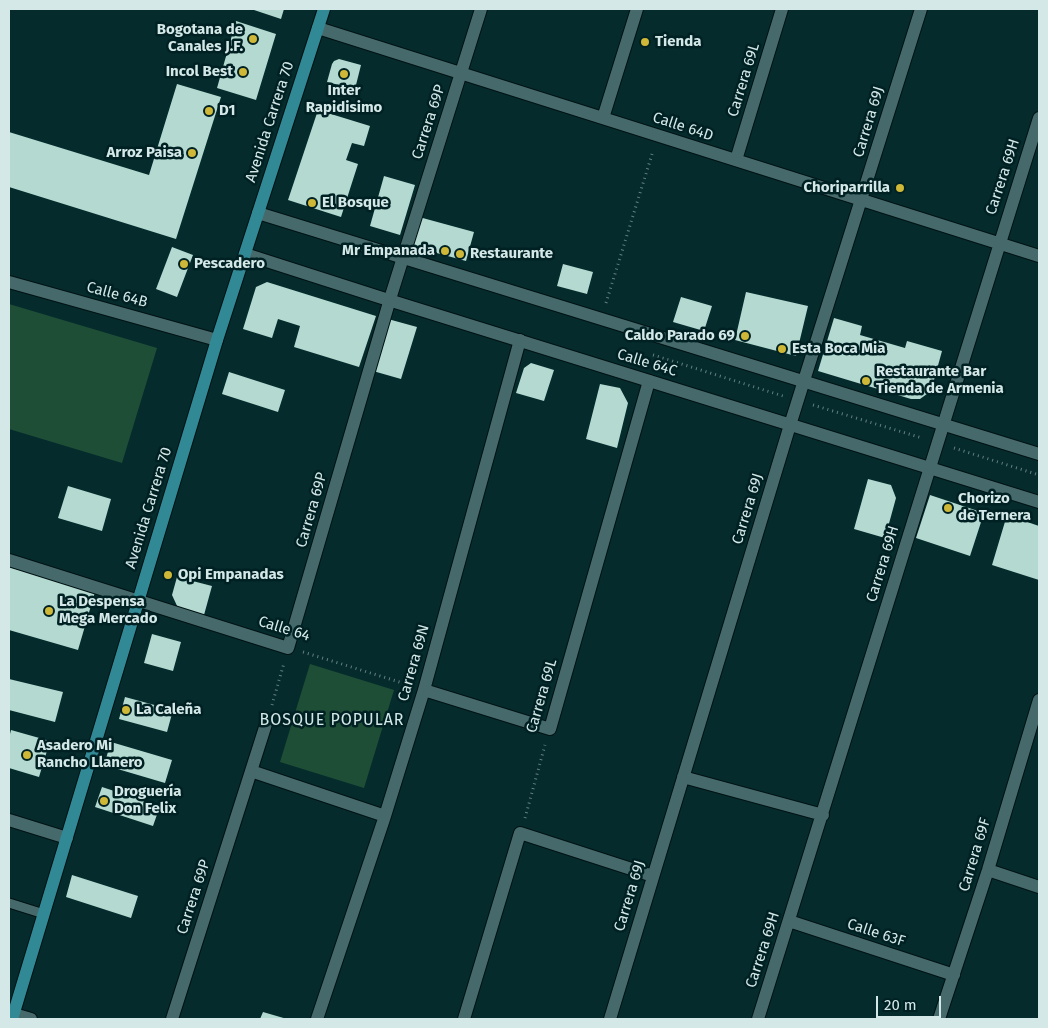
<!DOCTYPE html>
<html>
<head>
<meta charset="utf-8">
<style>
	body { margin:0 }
	#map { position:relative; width:1048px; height:1028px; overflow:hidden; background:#052b2c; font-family:"Fira Sans",sans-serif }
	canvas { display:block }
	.frame { position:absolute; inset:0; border:10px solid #d4e8e8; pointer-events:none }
	.scale { position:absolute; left:876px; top:996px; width:65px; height:22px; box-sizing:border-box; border:2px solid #d4e8e8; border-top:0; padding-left:6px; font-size:15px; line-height:18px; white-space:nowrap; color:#d4e8e8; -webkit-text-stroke:4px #002123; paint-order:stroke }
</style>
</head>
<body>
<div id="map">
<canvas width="1048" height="1028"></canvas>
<div class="frame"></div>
<div class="scale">20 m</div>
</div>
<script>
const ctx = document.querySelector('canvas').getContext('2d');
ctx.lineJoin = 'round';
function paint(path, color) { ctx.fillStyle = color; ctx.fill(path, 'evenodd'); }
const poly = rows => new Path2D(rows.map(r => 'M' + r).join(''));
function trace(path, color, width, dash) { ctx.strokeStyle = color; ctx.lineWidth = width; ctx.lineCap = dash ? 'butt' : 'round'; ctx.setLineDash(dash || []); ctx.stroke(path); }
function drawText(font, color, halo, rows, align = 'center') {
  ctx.font = font + ' "Fira Sans",sans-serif'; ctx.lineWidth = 5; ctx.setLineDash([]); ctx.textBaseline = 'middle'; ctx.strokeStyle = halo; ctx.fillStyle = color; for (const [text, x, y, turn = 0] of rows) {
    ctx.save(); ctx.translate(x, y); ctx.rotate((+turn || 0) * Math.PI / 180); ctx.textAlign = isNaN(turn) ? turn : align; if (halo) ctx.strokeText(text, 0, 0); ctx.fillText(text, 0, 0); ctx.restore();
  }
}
paint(poly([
	[9,304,157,348,122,463,9,429],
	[310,664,394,690,364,788,280,762]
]), '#1e4f36');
paint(poly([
	[251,9,284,9,281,19],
	[236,21,276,34,256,100,217,88],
	[339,59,361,65,355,89,327,82,332,64,334,61],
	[177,84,221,97,176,239,9,187,9,132,149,175],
	[318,110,370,126,364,146,352,143,346,160,358,164,341,217,288,200],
	[384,176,415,185,400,235,370,226],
	[419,217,474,232,466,261,411,246],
	[172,247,193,255,177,297,156,289],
	[563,264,593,272,587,294,557,286],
	[267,282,376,316,359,367,294,347,300,326,278,319,272,338,243,329,256,287],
	[746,292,808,306,796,356,735,340],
	[681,297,712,306,704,331,673,322],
	[834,318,862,326,860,335,905,348,907,341,942,351,931,391,920,399,911,399,818,371],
	[388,319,417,327,401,379,373,371],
	[531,363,554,370,544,401,516,393,524,368],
	[229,372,285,390,278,412,222,394],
	[600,384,620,388,628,403,617,448,586,439],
	[868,479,891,485,896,498,885,538,854,529],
	[68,486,111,499,102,531,58,518],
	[930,495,984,513,970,556,916,538],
	[1007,515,1039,526,1039,580,992,565],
	[9,567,95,592,78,650,9,630],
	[177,577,212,586,204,615,178,608,172,595],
	[152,634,181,642,173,671,144,663],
	[9,679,63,692,55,722,9,710],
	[125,697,173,710,167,732,119,719],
	[11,730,50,741,39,777,9,768,9,738],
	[111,742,172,760,165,783,104,765],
	[102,787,160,806,153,826,95,807],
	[72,875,138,896,131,918,66,897],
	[263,1012,287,1019,260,1019]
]), '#b4d9d0');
const service = poly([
	[9,903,44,914]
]);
const minor = poly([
	[318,28,1039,256],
	[603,118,637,9],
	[736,160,782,9],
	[9,282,217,340],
	[9,560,288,648,390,299,481,9],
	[424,690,550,729,649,381],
	[251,771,385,816],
	[683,777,823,815],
	[9,820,67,838],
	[988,870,1039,887],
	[789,921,954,975],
	[172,1019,267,721],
	[317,1019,385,816,424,690,520,340],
	[464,1019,520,833,653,876],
	[610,1019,790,425,921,9],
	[758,1019,1039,118],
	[939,1019,988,870,1039,700]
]);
const tertiary = poly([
	[258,213,1039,454],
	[245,254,379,297,1039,502],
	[14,1014,31,1019]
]);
const secondary = poly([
	[12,1019,217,340,324,9]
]);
trace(service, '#001213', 11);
trace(minor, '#001213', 14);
trace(tertiary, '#001213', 14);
trace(secondary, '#001213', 14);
trace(poly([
	[606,303,653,151],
	[653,355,783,396],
	[813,405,922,438],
	[954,448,1039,475],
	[303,652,409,685],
	[272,705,284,663],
	[525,818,545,745]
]), '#638182', 3, [1, 4]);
trace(service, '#466a6b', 9);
trace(minor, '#466a6b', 12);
trace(tertiary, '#466a6b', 12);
trace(secondary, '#328996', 12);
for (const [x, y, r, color] of [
	[253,39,5,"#cfb837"],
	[645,42,5,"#cfb837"],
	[243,72,5,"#cfb837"],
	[344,74,5,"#cfb837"],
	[209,111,5,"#cfb837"],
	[192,153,5,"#cfb837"],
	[900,188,5,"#cfb837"],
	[312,203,5,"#cfb837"],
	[445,251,5,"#cfb837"],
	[460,254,5,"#cfb837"],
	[184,264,5,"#cfb837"],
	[745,336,5,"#cfb837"],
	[782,349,5,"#cfb837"],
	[866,381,5,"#cfb837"],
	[948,508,5,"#cfb837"],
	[168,575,5,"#cfb837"],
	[49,611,5,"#cfb837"],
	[126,710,5,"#cfb837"],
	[27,755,5,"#cfb837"],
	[104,801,5,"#cfb837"]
]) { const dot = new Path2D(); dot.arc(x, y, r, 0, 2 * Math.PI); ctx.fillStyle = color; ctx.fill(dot); trace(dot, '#002123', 2); }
drawText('bold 15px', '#d4e8e8', '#002123', [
	["Bogotana de",243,30,"right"],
	["Canales J.F.",243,47,"right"],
	["Tienda",655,42],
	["Incol Best",233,72,"right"],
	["Inter",344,91,"center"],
	["Rapidisimo",344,108,"center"],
	["D1",219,111],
	["Arroz Paisa",182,153,"right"],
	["Choriparrilla",890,188,"right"],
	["El Bosque",322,203],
	["Mr Empanada",435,251,"right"],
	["Restaurante",470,254],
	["Pescadero",194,264],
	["Caldo Parado 69",735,336,"right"],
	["Esta Boca Mia",792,349],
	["Restaurante Bar",876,372],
	["Tienda de Armenia",876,389],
	["Chorizo",958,499],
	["de Ternera",958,516],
	["Opi Empanadas",178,575],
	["La Despensa",59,602],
	["Mega Mercado",59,619],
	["La Caleña",136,710],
	["Asadero Mi",37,746],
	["Rancho Llanero",37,763],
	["Droguería",114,792],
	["Don Felix",114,809]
], 'left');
drawText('15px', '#d4e8e8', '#002123', [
	["Carrera 69L",744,80,-73],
	["Avenida Carrera 70",270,122,-72],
	["Carrera 69P",429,122,-72],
	["Carrera 69J",869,122,-73],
	["Calle 64D",683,127,18],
	["Carrera 69H",1003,177,-72],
	["Calle 64B",117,295,15],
	["Calle 64C",647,363,17],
	["Avenida Carrera 70",149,508,-73],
	["Carrera 69J",748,509,-73],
	["Carrera 69P",312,510,-74],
	["Carrera 69H",883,564,-73],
	["Calle 64",284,629,17],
	["Carrera 69N",414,663,-74],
	["Carrera 69L",542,696,-74],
	["Carrera 69F",975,855,-73],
	["Carrera 69J",630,896,-73],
	["Carrera 69P",194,897,-72],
	["Calle 63F",876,933,18],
	["Carrera 69H",763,950,-72]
]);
ctx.letterSpacing = '1px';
drawText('16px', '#d4e8e8', '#002123', [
	["BOSQUE POPULAR",332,721]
]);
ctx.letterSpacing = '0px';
</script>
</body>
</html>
